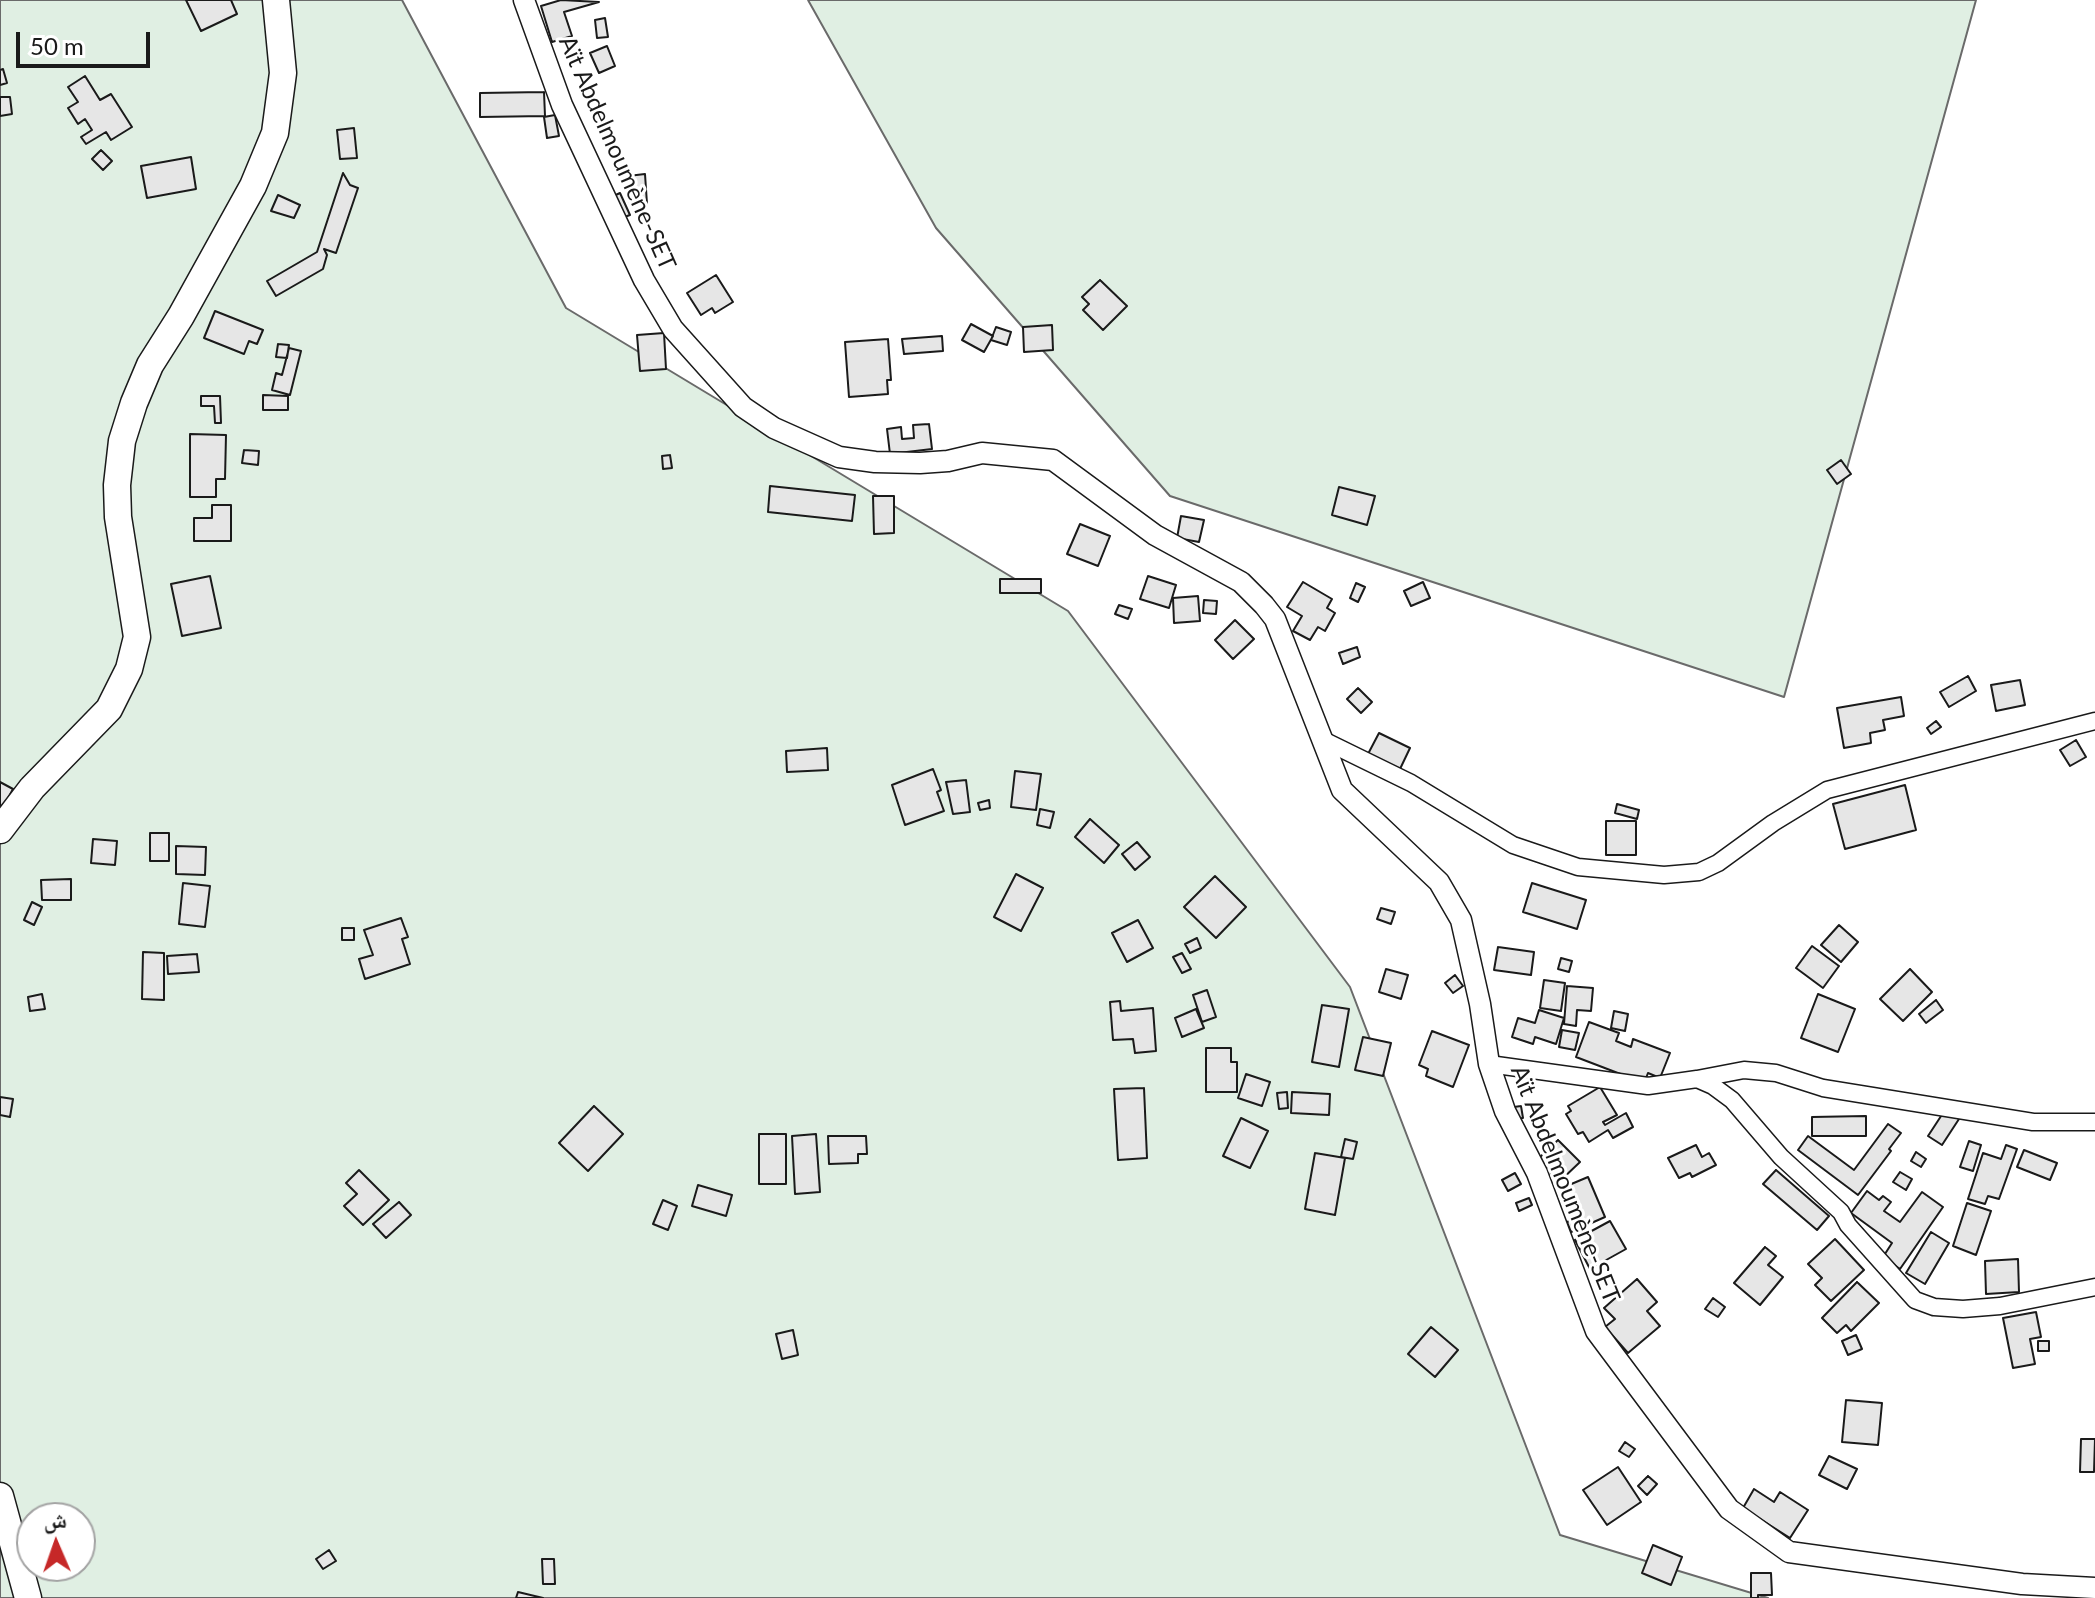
<!DOCTYPE html>
<html>
<head>
<meta charset="utf-8">
<style>
	body { margin:0 }
	#map { position:relative; width:2095px; height:1598px; overflow:hidden; background:#fff; font-family:Lato,"Noto Naskh Arabic",sans-serif }
	canvas { display:block }
	.north { position:absolute; left:16px; top:1502px; width:80px; height:80px; box-sizing:border-box; background:#fff; border:2px solid #a3a3a3; border-radius:50%; rotate:358deg; font-size:22px; font-weight:700; line-height:32px; text-align:center; color:#1a1a1a }
	.north::after { content:''; display:block; margin:auto; width:28px; height:36px; background:#c62828; clip-path:polygon(50% 0,100% 100%,50% 72%,0 100%) }
	.scale { position:absolute; left:16px; top:32px; width:134px; height:36px; box-sizing:border-box; border:4px solid #1a1a1a; border-top:0; padding-left:10px; font-size:24px; line-height:28px; white-space:nowrap; color:#1a1a1a; -webkit-text-stroke:6px #fff; paint-order:stroke }
</style>
</head>
<body>
<div id="map">
<canvas width="2095" height="1598"></canvas>
<div class="north">ش</div>
<div class="scale">50 m</div>
</div>
<script>
const ctx = document.querySelector('canvas').getContext('2d');
ctx.lineJoin = 'round';
function paint(path, color) { ctx.fillStyle = color; ctx.fill(path, 'evenodd'); }
const poly = rows => new Path2D(rows.map(r => 'M' + r).join(''));
function trace(path, color, width, dash) { ctx.strokeStyle = color; ctx.lineWidth = width; ctx.lineCap = dash ? 'butt' : 'round'; ctx.setLineDash(dash || []); ctx.stroke(path); }
function drawText(font, color, halo, rows, align = 'center') {
  ctx.font = font + ' Lato,sans-serif'; ctx.lineWidth = 6; ctx.setLineDash([]); ctx.textBaseline = 'middle'; ctx.strokeStyle = halo; ctx.fillStyle = color; for (const [text, x, y, turn = 0] of rows) {
    ctx.save(); ctx.translate(x, y); ctx.rotate((+turn || 0) * Math.PI / 180); ctx.textAlign = isNaN(turn) ? turn : align; if (halo) ctx.strokeText(text, 0, 0); ctx.fillText(text, 0, 0); ctx.restore();
  }
}
const green = poly([
	[0,0,402,0,566,308,1068,611,1350,987,1560,1535,1768,1598,0,1598,0,0],
	[32,1518,80,1518,80,1566,32,1566,32,1518],
	[808,0,1976,0,1784,697,1170,496,936,228,808,0]
]);
paint(green, '#e0efe3');
trace(green, '#6a6a6a', 2);
const building = poly([
	[186,0,231,0,237,14,201,31,186,0],
	[561,0,599,2,564,12,572,36,552,42,541,6,561,0],
	[605,18,608,37,597,38,595,20,605,18],
	[607,46,615,66,599,73,590,53,607,46],
	[3,69,7,83,0,85,0,70,3,69],
	[85,76,100,100,111,94,132,127,111,140,106,132,86,144,81,137,92,130,85,119,78,124,68,108,78,102,68,87,85,76],
	[544,92,545,116,480,117,480,93,544,92],
	[0,97,10,97,12,114,0,116,0,97],
	[555,115,559,136,547,138,544,117,555,115],
	[354,128,357,158,340,159,337,130,354,128],
	[101,150,112,161,103,170,92,159,101,150],
	[191,157,196,189,147,198,141,166,191,157],
	[343,173,350,185,358,188,336,253,324,249,327,255,323,269,276,296,267,281,317,252,343,173],
	[645,174,647,204,630,205,628,176,645,174],
	[620,193,630,215,616,220,607,199,620,193],
	[278,195,300,205,294,218,271,211,278,195],
	[716,275,733,302,715,313,712,308,701,315,687,293,716,275],
	[1100,280,1127,306,1103,330,1083,310,1089,304,1082,297,1100,280],
	[215,311,263,330,257,344,249,341,244,354,204,338,215,311],
	[971,324,993,336,984,352,962,340,971,324],
	[1052,325,1053,350,1024,352,1023,327,1052,325],
	[996,327,1011,332,1007,345,991,340,996,327],
	[664,333,666,369,640,371,637,335,664,333],
	[942,336,943,351,904,354,902,339,942,336],
	[888,339,891,380,887,380,888,394,849,397,845,342,888,339],
	[278,344,289,345,287,358,276,357,278,344],
	[289,348,301,351,290,395,272,390,276,373,282,375,289,348],
	[263,395,288,396,288,410,263,410,263,395],
	[201,396,220,396,221,423,215,423,214,406,201,406,201,396],
	[929,424,932,449,890,454,887,429,901,427,902,439,914,438,913,425,929,424],
	[190,434,226,435,225,479,216,479,216,497,190,497,190,434],
	[244,450,259,451,258,465,242,463,244,450],
	[670,455,672,468,663,469,662,456,670,455],
	[1841,460,1851,474,1837,484,1827,470,1841,460],
	[770,486,855,495,852,521,768,512,770,486],
	[1339,487,1375,496,1367,525,1332,515,1339,487],
	[873,496,894,496,894,533,874,534,873,496],
	[212,505,231,505,231,541,194,541,194,518,212,518,212,505],
	[1181,516,1204,520,1199,542,1177,538,1181,516],
	[1080,524,1110,536,1098,566,1067,554,1080,524],
	[210,576,221,628,182,636,171,584,210,576],
	[1148,576,1176,585,1169,608,1140,599,1148,576],
	[1000,579,1041,579,1041,593,1000,593,1000,579],
	[1303,582,1332,599,1327,608,1335,613,1325,631,1318,627,1310,640,1293,631,1302,616,1287,607,1303,582],
	[1423,582,1430,598,1411,606,1404,591,1423,582],
	[1356,583,1365,587,1358,602,1350,598,1356,583],
	[1198,596,1200,621,1174,623,1173,598,1198,596],
	[1204,600,1217,601,1216,614,1203,613,1204,600],
	[1119,605,1132,609,1128,619,1115,614,1119,605],
	[1235,620,1254,639,1233,659,1215,640,1235,620],
	[1357,647,1360,657,1343,664,1339,653,1357,647],
	[1968,676,1976,691,1949,707,1940,692,1968,676],
	[2020,680,2025,705,1996,711,1991,685,2020,680],
	[1358,688,1372,702,1361,713,1347,699,1358,688],
	[1901,697,1904,716,1883,720,1885,730,1870,733,1871,743,1844,748,1837,708,1901,697],
	[1936,721,1941,727,1931,734,1927,728,1936,721],
	[1379,733,1410,748,1400,769,1368,754,1379,733],
	[2076,740,2086,757,2070,766,2060,750,2076,740],
	[827,748,828,770,787,772,786,751,827,748],
	[933,769,941,790,937,792,944,811,905,825,892,785,933,769],
	[1015,771,1041,774,1036,810,1011,807,1015,771],
	[966,780,970,812,953,814,946,782,966,780],
	[0,782,13,789,0,813,0,782],
	[1905,785,1916,830,1845,849,1833,804,1905,785],
	[989,800,990,808,980,810,978,803,989,800],
	[1617,804,1639,810,1637,819,1615,813,1617,804],
	[1040,809,1054,812,1050,828,1037,825,1040,809],
	[1090,819,1119,845,1104,863,1075,837,1090,819],
	[1606,821,1636,821,1636,855,1606,855,1606,821],
	[150,833,169,833,169,861,150,861,150,833],
	[93,839,117,841,115,865,91,863,93,839],
	[1137,842,1150,857,1135,870,1122,854,1137,842],
	[176,846,206,847,205,875,176,874,176,846],
	[1016,874,1043,888,1021,931,994,917,1016,874],
	[1215,876,1246,907,1216,938,1184,907,1215,876],
	[71,879,71,900,42,900,41,880,71,879],
	[183,883,210,886,205,927,179,924,183,883],
	[1532,883,1586,900,1577,929,1523,912,1532,883],
	[32,902,42,907,34,925,24,920,32,902],
	[1381,908,1395,912,1391,924,1377,919,1381,908],
	[401,918,408,937,402,939,410,964,365,979,359,959,373,955,364,930,401,918],
	[1138,920,1153,948,1127,962,1112,933,1138,920],
	[1839,925,1858,942,1841,962,1821,945,1839,925],
	[342,928,354,928,354,940,342,940,342,928],
	[1197,938,1201,948,1190,953,1185,944,1197,938],
	[1812,946,1839,966,1823,988,1796,968,1812,946],
	[1498,947,1534,952,1531,975,1494,970,1498,947],
	[143,952,164,953,164,1000,142,999,143,952],
	[1182,953,1191,969,1182,973,1173,957,1182,953],
	[197,954,199,972,168,974,167,956,197,954],
	[1561,958,1572,961,1569,972,1558,969,1561,958],
	[1386,969,1408,975,1401,999,1379,992,1386,969],
	[1910,969,1932,992,1903,1021,1880,999,1910,969],
	[1455,975,1463,986,1453,993,1445,983,1455,975],
	[1544,980,1565,983,1561,1011,1540,1008,1544,980],
	[1567,986,1593,988,1591,1011,1577,1010,1576,1026,1564,1024,1567,986],
	[1207,990,1216,1017,1202,1022,1193,995,1207,990],
	[42,994,45,1009,30,1011,28,997,42,994],
	[1818,994,1855,1009,1838,1052,1801,1038,1818,994],
	[1936,1000,1943,1010,1926,1023,1919,1014,1936,1000],
	[1120,1001,1121,1011,1153,1008,1156,1051,1135,1053,1133,1039,1113,1040,1110,1002,1120,1001],
	[1322,1005,1349,1009,1339,1067,1312,1062,1322,1005],
	[1196,1009,1204,1028,1182,1037,1175,1018,1196,1009],
	[1539,1010,1564,1018,1556,1044,1535,1037,1533,1044,1512,1037,1518,1018,1535,1023,1539,1010],
	[1614,1011,1628,1014,1625,1031,1611,1028,1614,1011],
	[1589,1022,1619,1033,1616,1041,1631,1047,1633,1039,1670,1053,1660,1078,1648,1073,1644,1083,1576,1057,1589,1022],
	[1562,1030,1579,1033,1575,1050,1559,1047,1562,1030],
	[1432,1031,1469,1045,1453,1087,1426,1076,1428,1069,1419,1065,1432,1031],
	[1363,1037,1391,1043,1383,1076,1355,1070,1363,1037],
	[1206,1048,1231,1048,1231,1062,1237,1062,1237,1092,1206,1092,1206,1048],
	[1246,1074,1270,1082,1262,1106,1238,1098,1246,1074],
	[1600,1087,1617,1115,1603,1122,1605,1125,1626,1113,1633,1127,1613,1138,1608,1130,1589,1142,1583,1132,1578,1134,1566,1114,1571,1111,1568,1106,1600,1087],
	[1144,1088,1147,1158,1118,1160,1114,1089,1144,1088],
	[1287,1092,1288,1108,1279,1109,1277,1093,1287,1092],
	[1292,1092,1330,1094,1329,1115,1291,1113,1292,1092],
	[0,1097,13,1099,10,1117,0,1115,0,1097],
	[594,1106,623,1134,588,1171,559,1143,594,1106],
	[1521,1106,1523,1118,1516,1119,1514,1107,1521,1106],
	[1945,1110,1959,1119,1942,1145,1928,1136,1945,1110],
	[1866,1116,1866,1136,1812,1136,1812,1117,1866,1116],
	[1241,1118,1268,1131,1250,1168,1223,1156,1241,1118],
	[1888,1124,1901,1133,1889,1149,1891,1151,1858,1195,1798,1150,1808,1136,1854,1170,1888,1124],
	[759,1134,786,1134,786,1184,759,1184,759,1134],
	[816,1134,820,1192,795,1194,792,1136,816,1134],
	[828,1136,866,1136,867,1154,858,1154,858,1163,829,1164,828,1136],
	[1345,1139,1357,1142,1353,1159,1341,1157,1345,1139],
	[1558,1140,1580,1162,1559,1182,1538,1159,1558,1140],
	[1969,1141,1981,1145,1973,1171,1960,1167,1969,1141],
	[1696,1145,1702,1157,1709,1153,1716,1165,1692,1177,1690,1173,1679,1178,1668,1158,1696,1145],
	[2006,1145,2017,1149,1999,1199,1988,1196,1985,1204,1968,1199,1983,1153,2001,1159,2006,1145],
	[2024,1150,2057,1163,2050,1180,2017,1167,2024,1150],
	[1916,1152,1926,1159,1921,1167,1911,1161,1916,1152],
	[1315,1153,1345,1158,1335,1215,1305,1209,1315,1153],
	[359,1170,389,1200,363,1225,344,1206,357,1194,346,1183,359,1170],
	[1776,1170,1829,1216,1817,1230,1763,1184,1776,1170],
	[1900,1172,1912,1179,1906,1190,1893,1182,1900,1172],
	[1515,1173,1521,1184,1508,1191,1502,1180,1515,1173],
	[1588,1177,1605,1217,1571,1232,1567,1222,1582,1216,1569,1185,1588,1177],
	[698,1185,732,1195,726,1216,692,1206,698,1185],
	[1867,1191,1879,1200,1883,1196,1891,1202,1884,1211,1900,1222,1922,1192,1943,1207,1900,1269,1883,1257,1892,1243,1851,1213,1867,1191],
	[1529,1198,1532,1205,1519,1211,1516,1203,1529,1198],
	[663,1200,677,1206,668,1230,653,1224,663,1200],
	[399,1202,411,1215,386,1238,373,1224,399,1202],
	[1967,1203,1991,1211,1976,1255,1953,1246,1967,1203],
	[1610,1221,1626,1249,1590,1269,1575,1240,1610,1221],
	[1931,1232,1949,1243,1925,1284,1906,1273,1931,1232],
	[1835,1239,1864,1270,1831,1301,1815,1285,1822,1278,1808,1264,1835,1239],
	[1765,1247,1776,1256,1768,1265,1783,1277,1760,1305,1734,1283,1765,1247],
	[2018,1259,2019,1292,1986,1294,1985,1261,2018,1259],
	[1637,1279,1657,1302,1647,1311,1660,1326,1628,1353,1605,1327,1615,1319,1604,1308,1637,1279],
	[1857,1282,1879,1303,1851,1331,1846,1325,1837,1333,1822,1318,1857,1282],
	[1713,1298,1725,1307,1718,1317,1705,1309,1713,1298],
	[2036,1312,2041,1337,2030,1339,2035,1364,2013,1368,2003,1318,2036,1312],
	[1431,1327,1458,1350,1435,1377,1408,1354,1431,1327],
	[793,1330,798,1355,782,1359,776,1334,793,1330],
	[1856,1335,1862,1349,1848,1355,1842,1341,1856,1335],
	[2038,1341,2049,1341,2049,1351,2038,1351,2038,1341],
	[1846,1400,1882,1403,1878,1445,1842,1442,1846,1400],
	[2081,1439,2095,1439,2094,1472,2080,1472,2081,1439],
	[1625,1442,1635,1449,1629,1457,1619,1451,1625,1442],
	[1829,1456,1857,1469,1847,1489,1819,1475,1829,1456],
	[1618,1467,1641,1502,1607,1525,1583,1490,1618,1467],
	[1648,1476,1657,1484,1647,1495,1638,1486,1648,1476],
	[1754,1489,1774,1502,1780,1492,1808,1510,1790,1538,1743,1508,1754,1489],
	[1653,1545,1682,1557,1671,1585,1642,1573,1653,1545],
	[329,1550,336,1561,323,1569,316,1559,329,1550],
	[542,1559,554,1559,555,1584,543,1584,542,1559],
	[1751,1573,1771,1573,1772,1595,1758,1595,1758,1598,1751,1598,1751,1573],
	[518,1592,543,1598,516,1598,518,1592]
]);
paint(building, '#e6e6e6');
trace(building, '#1a1a1a', 2);
const minor = poly([
	[1323,740,1411,783,1513,845,1578,867,1664,875,1699,872,1718,863,1773,823,1827,790,2095,721],
	[1489,1064,1648,1086,1697,1079,1713,1086,1732,1100,1781,1157,1841,1212,1848,1225,1915,1300,1934,1307,1963,1309,2000,1306,2095,1287],
	[1697,1079,1744,1070,1776,1073,1823,1088,2033,1122,2095,1122]
]);
const tertiary = poly([
	[524,0,562,105,644,280,673,329,743,407,774,428,839,457,875,462,920,463,948,461,982,453,1053,460,1155,535,1241,582,1264,605,1275,619,1342,790,1439,882,1461,920,1480,1004,1489,1064,1505,1111,1537,1173,1596,1331,1729,1509,1789,1552,2022,1584,2095,1588]
]);
const primary = poly([
	[0,830,32,788,109,709,129,669,137,637,118,517,117,485,122,441,134,403,150,365,181,316,253,186,275,133,283,73,276,0],
	[0,1496,28,1598]
]);
trace(minor, '#1a1a1a', 19);
trace(tertiary, '#1a1a1a', 23);
trace(primary, '#1a1a1a', 29);
trace(minor, '#fff', 16);
trace(tertiary, '#fff', 20);
trace(primary, '#fff', 26);
drawText('24px', '#1a1a1a', '#fff', [
	["Aït Abdelmoumène-SET",617,153,66],
	["Aït Abdelmoumène-SET",1565,1184,68]
]);
</script>
</body>
</html>
